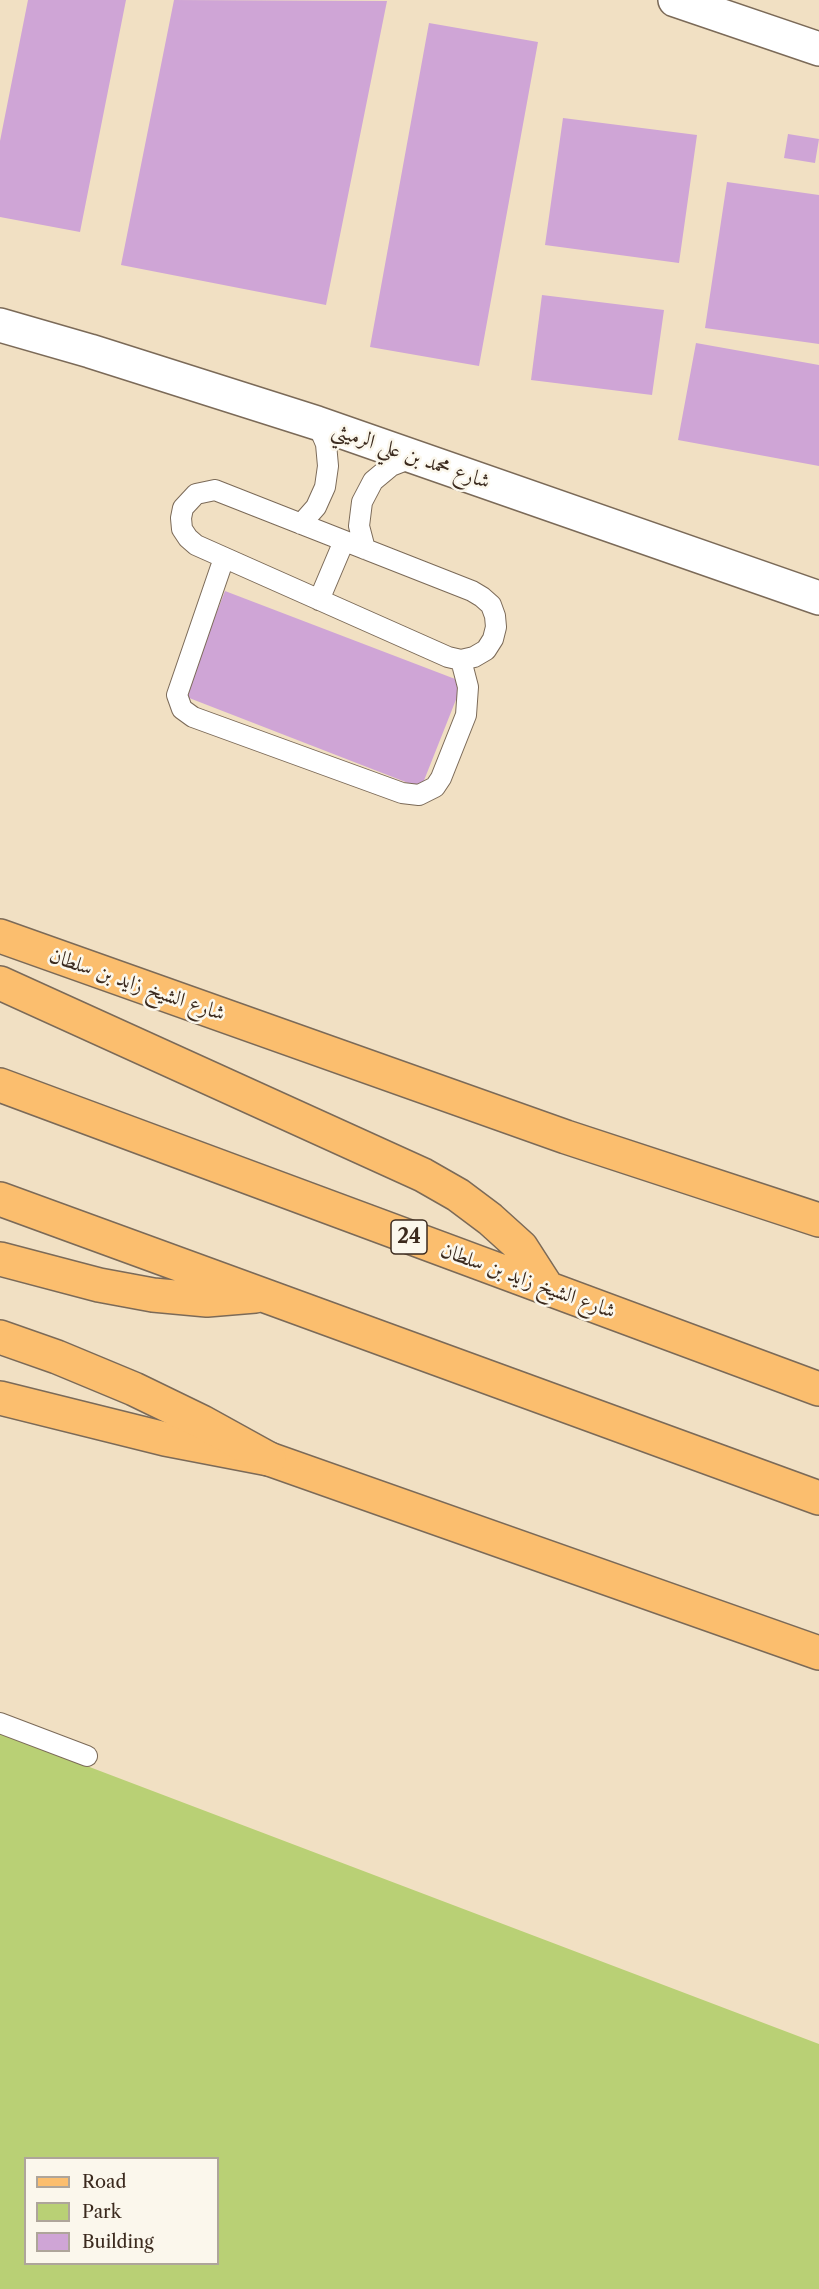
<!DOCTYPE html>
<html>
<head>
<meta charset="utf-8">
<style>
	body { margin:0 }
	#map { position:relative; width:819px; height:2289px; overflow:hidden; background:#f1e0c3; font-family:"Libre Caslon Text",serif }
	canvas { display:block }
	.legend { position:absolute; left:24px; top:2157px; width:195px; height:108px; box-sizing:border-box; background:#fbf7ec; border:2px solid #aea59a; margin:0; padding:8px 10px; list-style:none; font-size:18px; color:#3b2a1e }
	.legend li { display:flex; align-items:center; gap:12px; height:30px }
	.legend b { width:30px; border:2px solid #aea59a }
</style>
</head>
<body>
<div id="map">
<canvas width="819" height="2289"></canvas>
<ul class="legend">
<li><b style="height:8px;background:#fbbe6e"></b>Road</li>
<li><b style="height:16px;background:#b9d075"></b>Park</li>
<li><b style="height:16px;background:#cfa5d6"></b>Building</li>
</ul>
</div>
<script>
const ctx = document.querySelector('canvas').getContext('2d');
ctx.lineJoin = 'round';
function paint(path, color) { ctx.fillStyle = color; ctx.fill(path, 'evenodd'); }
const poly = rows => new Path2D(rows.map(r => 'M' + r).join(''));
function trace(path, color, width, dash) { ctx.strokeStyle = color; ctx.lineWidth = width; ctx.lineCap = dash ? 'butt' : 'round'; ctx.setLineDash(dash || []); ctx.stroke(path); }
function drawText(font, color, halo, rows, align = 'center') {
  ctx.font = font + ' "Libre Caslon Text",Amiri,serif'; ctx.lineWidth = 5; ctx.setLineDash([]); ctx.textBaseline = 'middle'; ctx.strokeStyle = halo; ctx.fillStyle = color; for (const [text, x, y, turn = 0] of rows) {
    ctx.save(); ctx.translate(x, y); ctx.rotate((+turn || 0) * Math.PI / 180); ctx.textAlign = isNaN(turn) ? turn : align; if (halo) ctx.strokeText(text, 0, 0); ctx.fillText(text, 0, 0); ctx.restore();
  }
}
paint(poly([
	[0,1733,819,2044,819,2289,0,2289],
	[26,2158,218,2158,218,2264,26,2264]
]), '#b9d075');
paint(poly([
	[28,0,126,0,80,232,0,217,0,141],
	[174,0,387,1,326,305,121,265],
	[429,23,538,42,479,366,370,347],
	[563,118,697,135,679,263,545,245],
	[788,134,819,139,815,163,784,158],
	[727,182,819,195,819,344,705,328],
	[542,295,664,310,652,395,531,380],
	[696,343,819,365,819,466,678,440],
	[225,591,463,682,421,788,184,696]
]), '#cfa5d6');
const service = poly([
	[215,490,472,591,482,597,491,605,495,616,496,627,493,639,486,650,474,657,461,660,448,657,196,545,188,538,182,529,181,518,183,508,196,494,215,490],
	[301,524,316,507,325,487,328,466,326,444,317,423],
	[365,549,359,526,362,502,373,481,391,466,414,457],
	[224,558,177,695,182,709,193,717,402,793,419,795,435,787,441,778,466,715,468,687,461,660],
	[319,600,344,541],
	[0,1723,87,1756]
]);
const minor = poly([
	[675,0,819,49],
	[0,325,90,351,317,423,819,598]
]);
const primary = poly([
	[0,936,566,1137,819,1220],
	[0,1398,165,1439,269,1459,819,1653]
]);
const trunk = poly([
	[0,983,423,1175,458,1195,490,1219,521,1247,548,1289],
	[0,1085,819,1389],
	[0,1199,819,1498],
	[0,1259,99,1285,153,1295,207,1300,255,1296],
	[0,1337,57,1357,134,1389,202,1422,269,1459]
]);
trace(service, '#7b6a58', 22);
trace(minor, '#7b6a58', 36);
trace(primary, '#7b6a58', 36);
trace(trunk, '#7b6a58', 36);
trace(service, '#fff', 20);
trace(minor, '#fff', 33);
trace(primary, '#fbbe6e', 33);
trace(trunk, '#fbbe6e', 33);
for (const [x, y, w] of [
	[409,1237,36]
]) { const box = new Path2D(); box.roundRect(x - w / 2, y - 17, w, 34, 4.5); ctx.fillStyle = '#fbf7ec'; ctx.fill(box); trace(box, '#3b2a1e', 1.5); }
drawText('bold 20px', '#3b2a1e', null, [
	["24",409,1237]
]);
drawText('21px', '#3b2a1e', '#fbf7ec', [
	["شارع محمد بن علي الرميثي",411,456,19],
	["شارع الشيخ زايد بن سلطان",137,985,19],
	["شارع الشيخ زايد بن سلطان",528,1281,20]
]);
</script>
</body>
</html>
